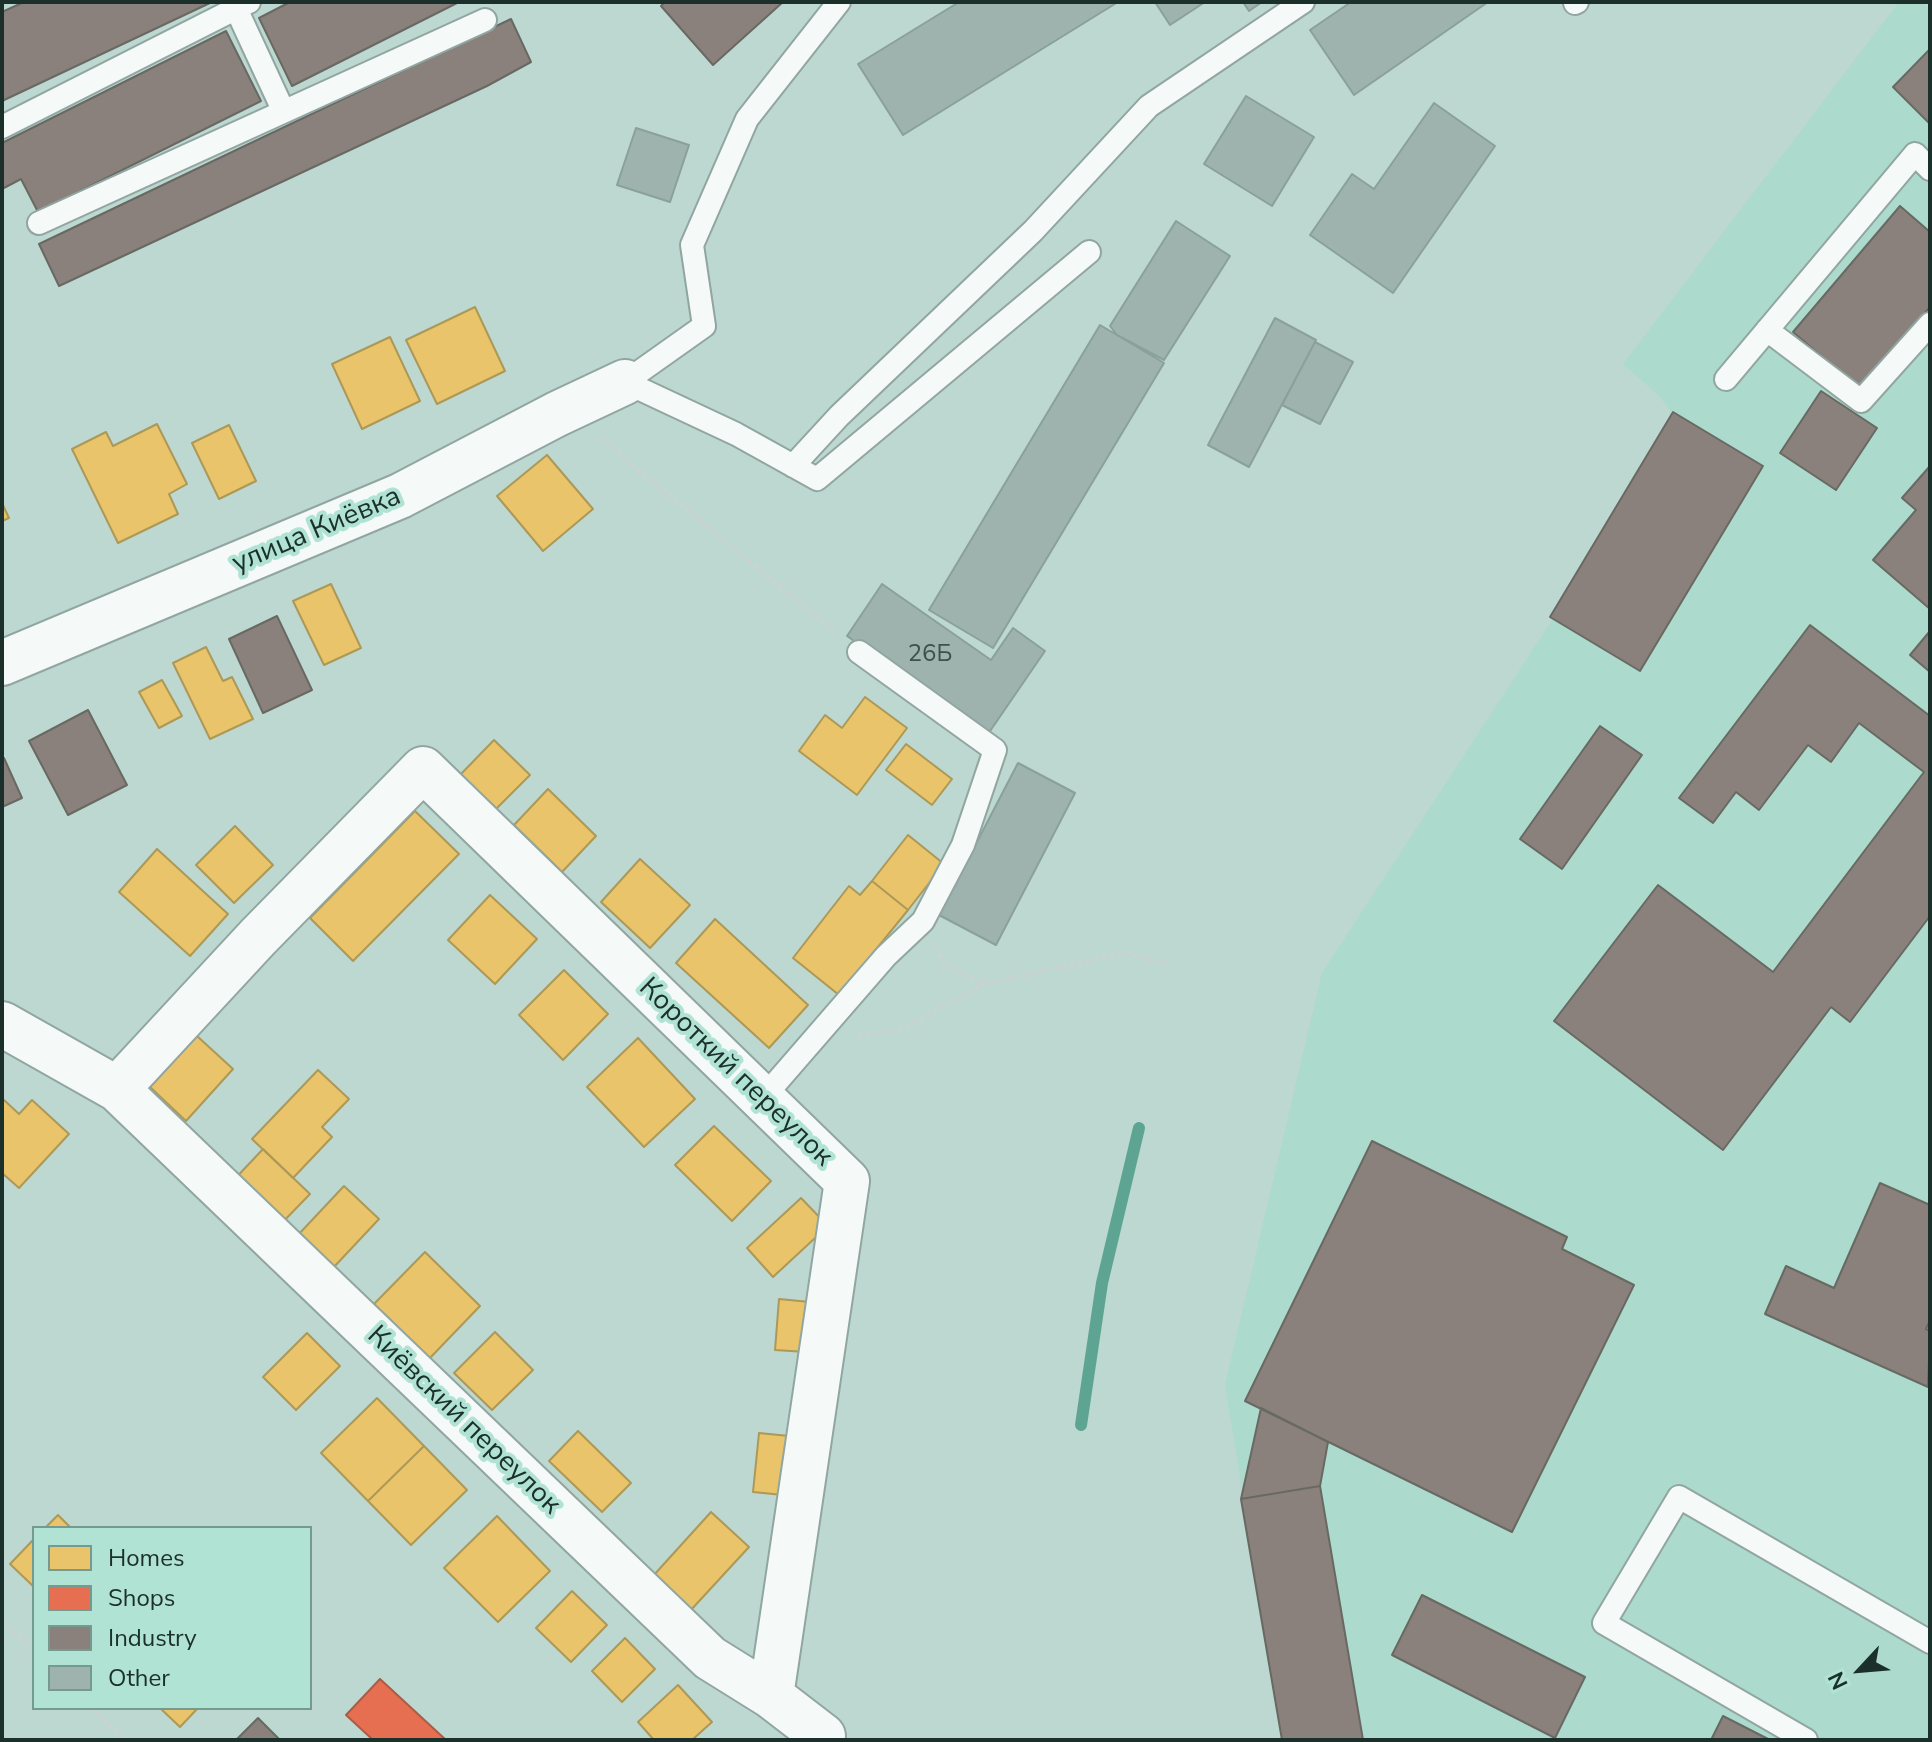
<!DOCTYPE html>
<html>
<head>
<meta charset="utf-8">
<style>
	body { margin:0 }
	#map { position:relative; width:1932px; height:1742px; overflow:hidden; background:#bcd8d0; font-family:"Nunito Sans",sans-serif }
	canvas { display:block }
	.frame { position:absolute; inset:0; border:4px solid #1c302b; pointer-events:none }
	.legend { position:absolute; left:32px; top:1526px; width:280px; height:184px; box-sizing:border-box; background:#b1e3d4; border:2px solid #759b90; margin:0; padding:10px 14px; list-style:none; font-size:24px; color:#1c302b }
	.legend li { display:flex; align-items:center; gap:16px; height:40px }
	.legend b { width:40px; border:2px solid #759b90 }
	.north { position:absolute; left:1820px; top:1630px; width:80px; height:80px; -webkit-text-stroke:6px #b1e3d4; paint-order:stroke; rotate:244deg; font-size:22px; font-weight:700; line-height:32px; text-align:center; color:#1c302b }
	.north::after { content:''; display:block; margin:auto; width:28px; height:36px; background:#1c302b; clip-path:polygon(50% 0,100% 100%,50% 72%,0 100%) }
</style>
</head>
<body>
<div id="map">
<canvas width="1932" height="1742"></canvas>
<div class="frame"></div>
<ul class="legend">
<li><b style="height:22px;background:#e9c46a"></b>Homes</li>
<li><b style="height:22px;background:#e76f51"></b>Shops</li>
<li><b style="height:22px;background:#8a817c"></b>Industry</li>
<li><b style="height:22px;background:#9eb3ad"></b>Other</li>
</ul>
<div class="north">N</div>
</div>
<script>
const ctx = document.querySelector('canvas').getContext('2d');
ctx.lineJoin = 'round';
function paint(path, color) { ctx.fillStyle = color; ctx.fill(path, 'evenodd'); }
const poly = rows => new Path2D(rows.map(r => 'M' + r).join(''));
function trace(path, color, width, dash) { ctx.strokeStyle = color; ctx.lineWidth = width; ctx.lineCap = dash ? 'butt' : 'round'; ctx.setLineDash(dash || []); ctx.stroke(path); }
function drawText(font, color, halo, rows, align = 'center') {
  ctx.font = font + ' "Nunito Sans",sans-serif'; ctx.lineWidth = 8; ctx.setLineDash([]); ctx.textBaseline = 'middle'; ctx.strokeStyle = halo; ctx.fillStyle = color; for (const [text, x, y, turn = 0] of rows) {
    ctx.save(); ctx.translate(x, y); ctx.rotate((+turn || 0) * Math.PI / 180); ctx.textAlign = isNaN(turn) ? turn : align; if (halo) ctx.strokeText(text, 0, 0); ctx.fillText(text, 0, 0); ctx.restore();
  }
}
paint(poly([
	[1899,2,1922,2,1930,10,1930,1740,1283,1740,1225,1385,1322,973,1577,582,1673,413,1657,394,1623,364]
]), '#acdacc');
const homes = poly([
	[475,307,505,371,437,404,406,340,475,307],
	[390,337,420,401,362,429,332,364,390,337],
	[157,424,187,484,169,494,178,514,118,543,72,449,106,432,113,446,157,424],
	[229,425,256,481,219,499,192,443,229,425],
	[547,455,593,509,543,551,497,496,547,455],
	[2,503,9,518,2,521,2,503],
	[331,584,361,648,324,665,293,601,331,584],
	[206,647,223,681,232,677,253,719,210,739,173,663,206,647],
	[162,680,182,716,159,728,139,692,162,680],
	[865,697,907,728,857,795,799,751,825,715,842,728,865,697],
	[494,740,530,775,496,809,460,775,494,740],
	[906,744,952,779,932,805,886,770,906,744],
	[548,789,596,836,562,872,514,825,548,789],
	[415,811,459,854,353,961,310,918,415,811],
	[235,826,273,865,234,903,196,865,235,826],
	[908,835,944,864,908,910,872,881,908,835],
	[157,849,228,914,190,956,119,892,157,849],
	[640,859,690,905,650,948,601,902,640,859],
	[872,881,908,910,839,995,793,958,849,886,860,895,872,881],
	[490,895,537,939,495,984,448,940,490,895],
	[715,919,808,1005,769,1048,676,963,715,919],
	[564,970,608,1014,563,1060,519,1015,564,970],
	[197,1036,233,1069,186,1121,150,1087,197,1036],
	[638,1038,695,1099,644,1147,587,1087,638,1038],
	[318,1070,349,1099,322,1127,332,1137,293,1178,252,1139,318,1070],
	[4,1100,19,1114,32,1100,69,1134,19,1188,2,1173,2,1103,4,1100],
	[714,1126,771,1181,732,1221,675,1165,714,1126],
	[263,1149,310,1194,277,1228,230,1184,263,1149],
	[344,1186,379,1219,333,1268,298,1235,344,1186],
	[801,1198,828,1226,773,1277,747,1248,801,1198],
	[425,1252,480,1306,429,1359,374,1304,425,1252],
	[779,1299,810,1302,806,1352,775,1350,779,1299],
	[495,1332,533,1370,492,1410,454,1373,495,1332],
	[307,1333,340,1366,296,1410,263,1377,307,1333],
	[377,1398,424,1446,368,1501,321,1453,377,1398],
	[578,1431,631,1483,602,1512,549,1461,578,1431],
	[759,1433,789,1436,783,1495,753,1492,759,1433],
	[424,1446,467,1490,411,1545,368,1501,424,1446],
	[711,1512,749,1547,690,1611,653,1576,711,1512],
	[58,1515,71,1528,45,1528,58,1515],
	[497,1516,550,1571,498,1622,444,1568,497,1516],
	[34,1539,34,1587,10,1564,34,1539],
	[572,1591,607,1625,571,1662,536,1628,572,1591],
	[625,1638,655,1669,622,1702,592,1671,625,1638],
	[678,1685,712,1722,692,1740,654,1740,638,1722,678,1685],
	[160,1708,198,1708,180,1727,160,1708]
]);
paint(homes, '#e9c46a');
trace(homes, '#ac9857', 2);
const shops = poly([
	[380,1679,446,1740,373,1740,346,1715,380,1679]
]);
paint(shops, '#e76f51');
trace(shops, '#aa5c46', 2);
const industry = poly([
	[24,2,212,2,2,101,2,12,24,2],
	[290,2,459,2,292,86,259,18,290,2],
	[665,2,783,2,713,65,661,6,665,2],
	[511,19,531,62,487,86,59,286,39,244,511,19],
	[226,31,261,101,38,212,21,179,2,189,2,143,226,31],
	[1930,49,1930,124,1893,87,1930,49],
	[1900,206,1930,232,1930,307,1860,389,1793,332,1900,206],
	[1821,391,1877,428,1836,490,1780,453,1821,391],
	[1673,412,1763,466,1640,671,1550,617,1673,412],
	[1930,466,1930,609,1873,560,1916,510,1902,498,1930,466],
	[277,616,312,690,263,713,229,639,277,616],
	[1810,625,1930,716,1930,916,1850,1022,1831,1007,1723,1150,1554,1021,1658,885,1773,972,1924,772,1859,723,1831,762,1808,745,1759,810,1736,792,1713,823,1679,798,1810,625],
	[1930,631,1930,672,1910,655,1930,631],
	[88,710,127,785,68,815,29,741,88,710],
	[1600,726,1642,755,1562,869,1520,839,1600,726],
	[4,758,22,798,2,807,2,759,4,758],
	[1372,1141,1567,1237,1562,1249,1634,1285,1512,1532,1245,1401,1372,1141],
	[1880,1183,1930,1205,1930,1320,1926,1329,1930,1331,1928,1387,1765,1314,1786,1266,1834,1288,1880,1183],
	[1261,1408,1328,1442,1320,1486,1241,1499,1261,1408],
	[1320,1486,1363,1740,1282,1740,1241,1499,1320,1486],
	[1422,1595,1585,1677,1555,1738,1392,1655,1422,1595],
	[1723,1716,1770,1740,1711,1740,1723,1716],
	[258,1718,280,1740,236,1740,258,1718]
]);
paint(industry, '#8a817c');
trace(industry, '#696964', 2);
trace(poly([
	[1081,1425,1102,1283,1139,1128]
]), '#5ea492', 12);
const building = poly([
	[959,2,1118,2,903,135,858,64,959,2],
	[1155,2,1205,2,1170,25,1155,2],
	[1243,2,1262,2,1249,11,1243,2],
	[1351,2,1488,2,1354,95,1310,30,1351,2],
	[1246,96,1314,137,1272,206,1204,164,1246,96],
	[1434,103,1495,146,1393,293,1310,235,1352,174,1374,189,1434,103],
	[636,128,689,145,670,202,617,185,636,128],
	[1176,221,1230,256,1164,360,1117,335,1110,326,1176,221],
	[1275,318,1316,340,1249,467,1208,445,1275,318],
	[1100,325,1164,363,993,648,929,610,1100,325],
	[1315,342,1353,362,1320,424,1282,405,1315,342],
	[882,584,991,660,1013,628,1045,651,988,734,847,636,882,584],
	[1018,763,1075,793,996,945,939,915,1018,763]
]);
paint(building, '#9eb3ad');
trace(building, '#8aa09a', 2);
const service = poly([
	[233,2,283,110],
	[839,2,747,119,692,245,704,326,625,382,736,434,817,479,1089,252],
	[1575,3,1577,2],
	[2,127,249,2],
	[39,223,485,20],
	[1767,330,1861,401,1930,324],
	[1726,379,1915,154,1930,169],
	[793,466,839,416,1033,231,1149,106,1303,2],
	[762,1099,886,956,923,921,963,845,995,750,859,652],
	[1806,1740,1604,1623,1679,1497,1930,1642]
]);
const minor = poly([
	[2,663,400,496,557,414,625,382],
	[2,1024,117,1089,710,1658,771,1696,823,1736],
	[117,1089,258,937,423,769,847,1181,771,1696]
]);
trace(service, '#91a6a1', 26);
trace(minor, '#91a6a1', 48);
trace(poly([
	[600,438,836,633],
	[936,947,944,964,984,984,1126,953,1167,964],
	[858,1035,903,1029,984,984],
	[2,1620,34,1651],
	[92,1708,125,1740]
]), '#cad3d1', 5, [4, 4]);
trace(service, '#f5f9f8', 22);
trace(minor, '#f5f9f8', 44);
drawText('24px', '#3c514c', null, [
	["26Б",930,655]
]);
drawText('28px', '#1c302b', '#b1e3d4', [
	["улица Киёвка",317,531,-23],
	["Короткий переулок",735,1073,44],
	["Киёвский переулок",463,1421,44]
]);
</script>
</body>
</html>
